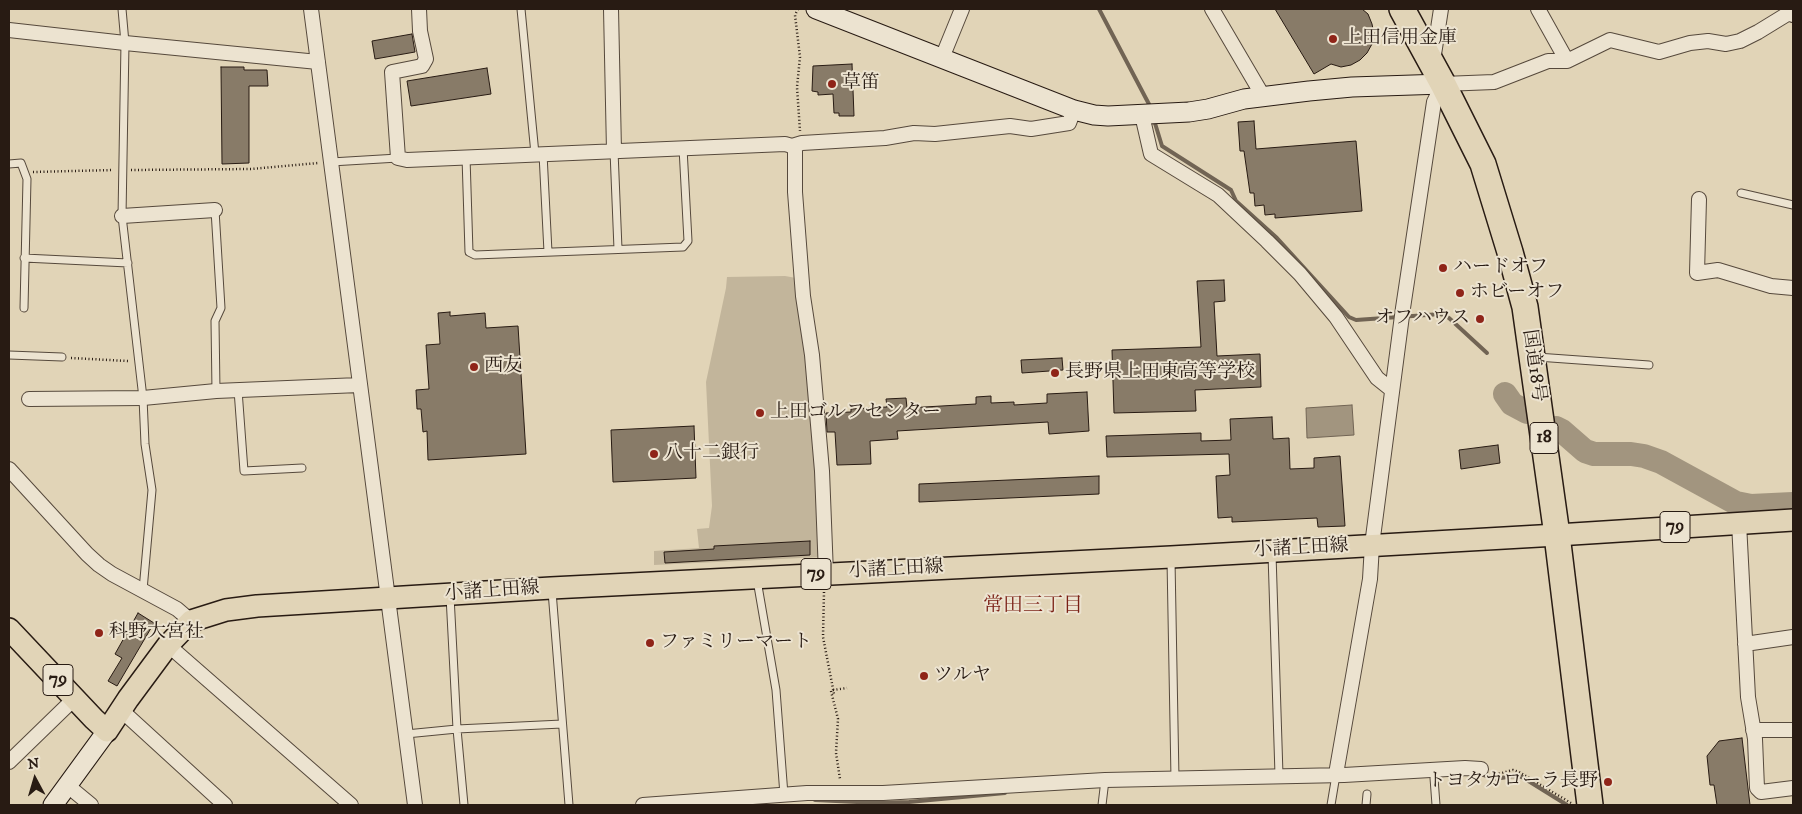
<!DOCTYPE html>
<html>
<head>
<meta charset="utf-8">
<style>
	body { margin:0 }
	#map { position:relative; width:1802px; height:814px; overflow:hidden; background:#e1d4b7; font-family:"IM FELL DW Pica",serif }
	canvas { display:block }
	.frame { position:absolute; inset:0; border:10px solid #281b13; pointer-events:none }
	.north { position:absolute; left:10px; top:754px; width:50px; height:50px; -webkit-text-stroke:4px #ece3d0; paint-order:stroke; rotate:354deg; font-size:14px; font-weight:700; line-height:20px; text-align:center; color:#281b13 }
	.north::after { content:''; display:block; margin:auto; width:18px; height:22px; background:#281b13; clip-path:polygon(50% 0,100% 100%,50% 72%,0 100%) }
</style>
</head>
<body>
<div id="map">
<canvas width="1802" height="814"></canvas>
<div class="frame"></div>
<div class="north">N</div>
</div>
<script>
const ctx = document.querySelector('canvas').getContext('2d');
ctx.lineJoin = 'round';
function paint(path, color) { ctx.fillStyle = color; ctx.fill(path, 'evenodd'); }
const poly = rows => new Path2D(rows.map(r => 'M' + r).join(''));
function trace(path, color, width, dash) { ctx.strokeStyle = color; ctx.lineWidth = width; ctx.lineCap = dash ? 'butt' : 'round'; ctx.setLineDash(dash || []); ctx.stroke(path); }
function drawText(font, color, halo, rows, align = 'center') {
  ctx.font = font + ' "IM FELL DW Pica","Noto Serif JP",serif'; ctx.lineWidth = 4; ctx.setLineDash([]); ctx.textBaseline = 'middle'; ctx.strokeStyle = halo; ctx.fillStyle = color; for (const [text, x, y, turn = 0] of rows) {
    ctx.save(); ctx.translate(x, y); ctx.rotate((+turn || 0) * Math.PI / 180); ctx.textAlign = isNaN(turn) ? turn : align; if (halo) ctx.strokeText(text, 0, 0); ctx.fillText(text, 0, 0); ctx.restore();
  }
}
paint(poly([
	[785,276,796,278,806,347,822,557,654,565,654,551,699,548,697,529,709,528,712,506,706,382,726,288,727,277]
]), '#c2b59b');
const water = poly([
	[1352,405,1354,435,1307,438,1306,408,1352,405]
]);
paint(water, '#a2957f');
trace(water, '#716454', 1);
trace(poly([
	[1099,9,1151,108],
	[1154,120,1162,146,1231,190,1236,201,1277,238,1349,317,1356,320,1441,314,1449,318,1487,353],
	[1481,774,1495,779,1513,776,1522,777,1567,805],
	[815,800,878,803,909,802,1005,793]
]), '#716454', 4);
trace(poly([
	[1505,394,1512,404,1527,412],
	[1556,428,1562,431,1585,451,1594,454,1631,454,1644,456,1661,462,1736,503,1751,506,1793,504]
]), '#a2957f', 24);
const building = poly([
	[1275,9,1362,9,1368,14,1372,24,1374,34,1372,44,1367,53,1360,60,1351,65,1341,67,1331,64,1314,74,1275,9],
	[412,34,415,52,375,59,372,41,412,34],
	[852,64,854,116,839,116,839,113,834,113,833,94,818,95,818,92,812,91,813,66,852,64],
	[221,67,244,67,244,70,267,70,268,86,249,86,249,163,222,164,221,67],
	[487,68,491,94,411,106,407,81,487,68],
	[1254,121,1256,149,1356,141,1362,211,1275,218,1275,214,1265,215,1264,205,1255,206,1254,193,1250,193,1244,151,1240,151,1238,122,1254,121],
	[1224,280,1225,301,1214,302,1217,356,1260,354,1261,387,1195,390,1196,411,1114,413,1112,350,1201,347,1197,281,1224,280],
	[450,312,450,316,485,313,486,328,518,326,526,454,428,460,427,431,423,432,421,409,417,409,416,390,429,389,426,345,440,344,438,313,450,312],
	[1062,358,1063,370,1022,373,1021,360,1062,358],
	[1087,392,1089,431,1049,434,1048,422,897,431,898,439,870,441,871,464,837,465,835,432,827,432,826,413,851,412,851,409,887,407,886,399,906,398,907,408,976,404,976,397,991,396,991,403,1014,402,1014,405,1047,403,1047,394,1087,392],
	[1272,417,1273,439,1289,438,1290,469,1314,468,1314,458,1340,456,1345,526,1318,527,1317,518,1232,522,1232,517,1218,518,1216,476,1230,475,1229,454,1107,457,1106,436,1201,433,1201,441,1231,440,1230,419,1272,417],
	[694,426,696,478,613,482,611,430,694,426],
	[1498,445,1500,463,1461,469,1459,450,1498,445],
	[1099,476,1099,494,919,502,919,484,1099,476],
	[810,541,810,555,665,563,664,552,714,549,714,546,810,541],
	[138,613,154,623,117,686,108,681,122,658,115,654,138,613],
	[1742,738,1750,805,1717,805,1714,785,1710,785,1707,756,1719,741,1742,738]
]);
paint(building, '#887b68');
trace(building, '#281b13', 1);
const lane = poly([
	[122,9,125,43,122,216,143,398,145,444,152,490,143,590],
	[521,9,535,154],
	[614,151,618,249],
	[543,154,548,252],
	[466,157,469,252,475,255,683,247,688,241,683,148],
	[331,162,398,158],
	[9,164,21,163,27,179,24,308],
	[1741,193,1793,205],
	[215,210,221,308,215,321,216,391],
	[24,258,128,263],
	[9,355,62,357],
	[1537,357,1649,365],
	[238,390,244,471,302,468],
	[1272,554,1279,775],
	[1171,560,1175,779],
	[757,580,776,690,784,795],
	[552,591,569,805],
	[450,596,457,729,464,805],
	[406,734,457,729,562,724],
	[1434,778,1436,805],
	[1102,805,1105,780],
	[1331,805,1336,775],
	[1366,805,1367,794]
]);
const street = poly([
	[311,9,415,805],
	[419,9,420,31,426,59,422,66,392,72,398,158,407,160,785,144,792,146,802,143,885,138,914,133,935,134,1010,126,1031,129,1069,123,1074,110],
	[611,9,614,151],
	[1212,9,1263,96],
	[1538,9,1567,61],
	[9,30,125,43,318,62],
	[942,58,962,9],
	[1433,61,1441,9],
	[1142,115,1151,154,1218,195,1267,241,1300,274,1336,317,1377,378,1392,390],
	[792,146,795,151,795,192,803,296,812,355,822,471,826,574],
	[1699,199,1697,273,1718,270,1771,286,1793,288],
	[122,216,215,210],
	[29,399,143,398,216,391,359,385],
	[9,469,87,554,99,565,112,574,177,609,191,621],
	[1739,523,1748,697,1755,739,1757,788,1761,792,1793,788],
	[1745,644,1793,637],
	[168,645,351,805],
	[121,710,225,805],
	[1753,730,1793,730],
	[9,762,75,698],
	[1336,774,1370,579,1372,545,1403,308,1434,102,1443,84,1494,82,1548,61,1567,61,1610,40,1659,52,1690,43,1708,41,1726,44,1740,41,1758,32,1789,13,1793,15],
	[68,786,91,805],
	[643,805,807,793,883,793,1105,780,1344,775,1465,768,1481,769]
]);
const secondary = poly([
	[816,9,1074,110,1094,115,1108,116,1189,112,1208,109,1244,99,1309,91,1352,87,1443,84],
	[53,805,107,731]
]);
const primary = poly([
	[9,629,94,719,107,731,128,699,168,645,191,621,226,610,257,606,551,588,1171,557,1557,535,1793,520]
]);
const highway = poly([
	[1402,9,1443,84,1483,164,1510,252,1525,307,1557,535,1590,805]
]);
trace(lane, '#56493c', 9);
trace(street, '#56493c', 16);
trace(secondary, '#281b13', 21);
trace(primary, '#281b13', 24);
trace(highway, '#281b13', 28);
trace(poly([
	[798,9,795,15,800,57,797,87,800,131],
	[131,170,251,169,318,163],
	[33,172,113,170],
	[71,358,128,361],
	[824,592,823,637,834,694],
	[833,690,847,688],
	[831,691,838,719,836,753,840,779],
	[1492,773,1498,774,1513,770,1519,772,1571,803]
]), '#281b13', 2.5, [1, 2.5]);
trace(lane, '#ece3d0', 7);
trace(street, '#ece3d0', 14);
trace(secondary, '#ece3d0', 19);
trace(primary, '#e1d4b7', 21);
trace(highway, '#e1d4b7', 25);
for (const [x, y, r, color] of [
	[1333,39,5,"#8f2418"],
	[832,84,5,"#8f2418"],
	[1443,268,5,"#8f2418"],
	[1460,293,5,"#8f2418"],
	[1480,319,5,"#8f2418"],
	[474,367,5,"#8f2418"],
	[1055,373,5,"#8f2418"],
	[760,413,5,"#8f2418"],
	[654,454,5,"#8f2418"],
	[99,633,5,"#8f2418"],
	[650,643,5,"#8f2418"],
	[924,676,5,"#8f2418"],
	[1608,782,5,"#8f2418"]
]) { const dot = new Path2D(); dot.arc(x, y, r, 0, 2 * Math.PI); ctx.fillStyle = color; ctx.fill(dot); trace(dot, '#ece3d0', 2); }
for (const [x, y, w] of [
	[1544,438,28],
	[1675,527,30],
	[816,574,30],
	[58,680,30]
]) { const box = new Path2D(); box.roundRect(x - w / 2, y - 15.5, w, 31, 4); ctx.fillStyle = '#ece3d0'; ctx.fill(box); trace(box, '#281b13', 1); }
drawText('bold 18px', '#281b13', null, [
	["18",1544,438],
	["79",1675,527],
	["79",816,574],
	["79",58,680]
]);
drawText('19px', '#281b13', '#ece3d0', [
	["上田信用金庫",1343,39],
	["草笛",842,84],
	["ハードオフ",1453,268],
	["ホビーオフ",1470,293],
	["オフハウス",1470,319,"right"],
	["西友",484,367],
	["長野県上田東高等学校",1065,373],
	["上田ゴルフセンター",770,413],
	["八十二銀行",664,454],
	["科野大宮社",109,633],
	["ファミリーマート",660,643],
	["ツルヤ",934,676],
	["トヨタカローラ長野",1598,782,"right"]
], 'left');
drawText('19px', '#281b13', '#ece3d0', [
	["国道18号",1533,366,82],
	["小諸上田線",1301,549,-3],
	["小諸上田線",896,570,-3],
	["小諸上田線",492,592,-4]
]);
drawText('20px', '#7a1f14', '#ece3d0', [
	["常田三丁目",1033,607]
]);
</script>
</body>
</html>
